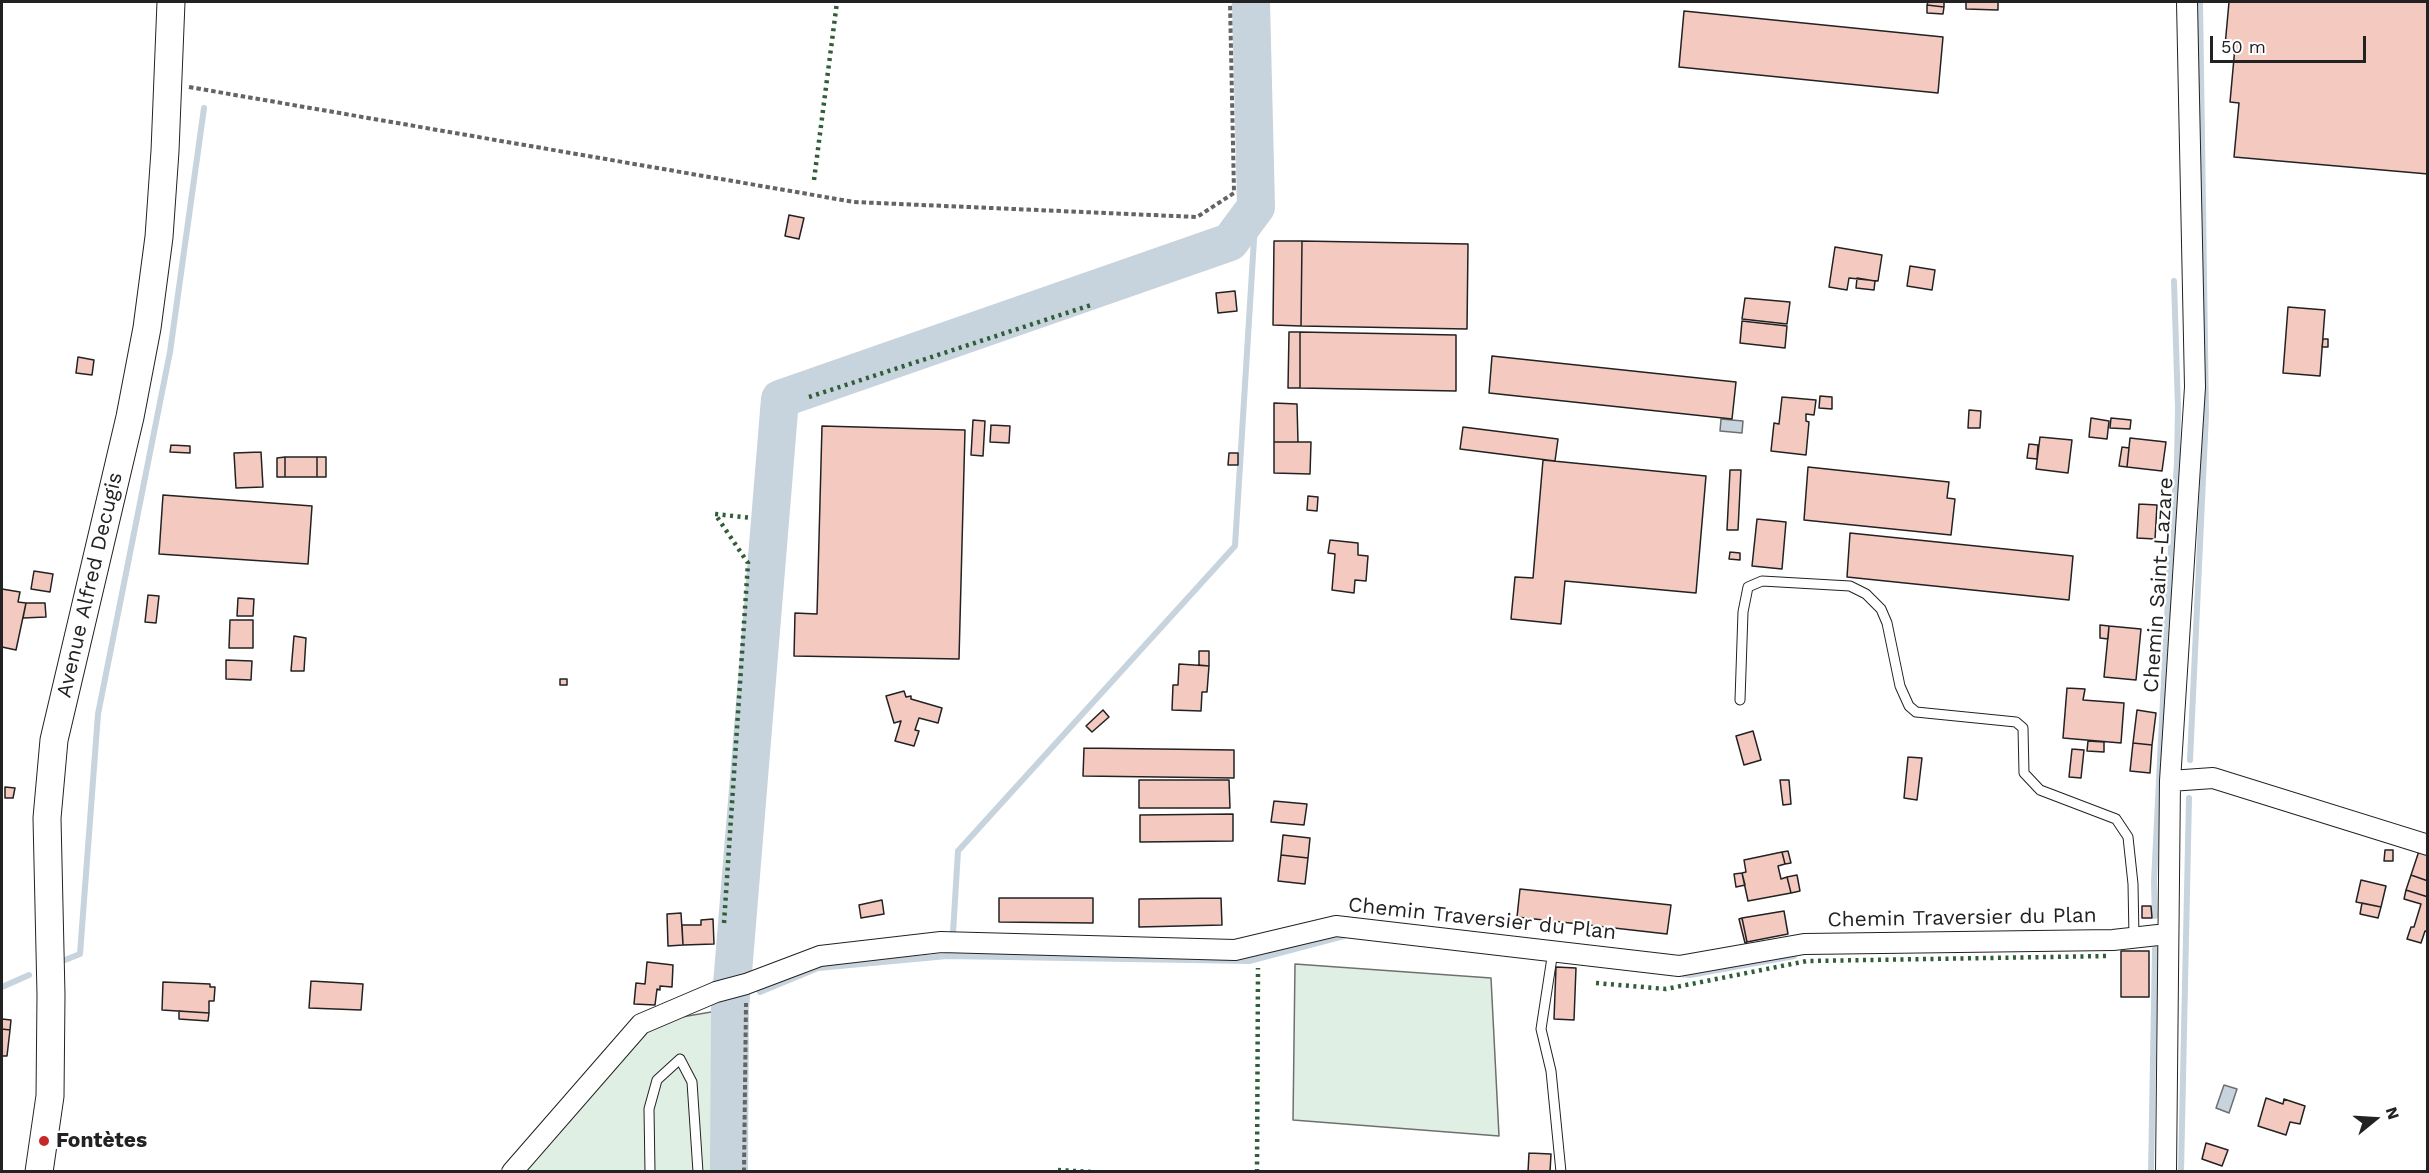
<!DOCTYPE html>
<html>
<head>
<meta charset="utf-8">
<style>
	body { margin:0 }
	#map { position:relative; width:2429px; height:1173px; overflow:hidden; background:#fff; font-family:"Work Sans",sans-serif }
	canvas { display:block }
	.frame { position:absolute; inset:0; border:3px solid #222; pointer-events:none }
	.north { position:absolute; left:2345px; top:1089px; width:60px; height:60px; -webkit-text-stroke:4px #fff; paint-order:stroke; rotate:72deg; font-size:16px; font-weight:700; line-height:24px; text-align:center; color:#222 }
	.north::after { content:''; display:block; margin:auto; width:21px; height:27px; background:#222; clip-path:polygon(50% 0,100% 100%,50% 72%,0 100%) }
	.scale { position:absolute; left:2210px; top:36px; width:156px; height:27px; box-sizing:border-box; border:3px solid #222; border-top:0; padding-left:8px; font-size:18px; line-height:21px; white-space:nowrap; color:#222; -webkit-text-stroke:4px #fff; paint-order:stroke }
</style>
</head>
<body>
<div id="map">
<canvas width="2429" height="1173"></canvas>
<div class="frame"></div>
<div class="north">N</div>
<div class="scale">50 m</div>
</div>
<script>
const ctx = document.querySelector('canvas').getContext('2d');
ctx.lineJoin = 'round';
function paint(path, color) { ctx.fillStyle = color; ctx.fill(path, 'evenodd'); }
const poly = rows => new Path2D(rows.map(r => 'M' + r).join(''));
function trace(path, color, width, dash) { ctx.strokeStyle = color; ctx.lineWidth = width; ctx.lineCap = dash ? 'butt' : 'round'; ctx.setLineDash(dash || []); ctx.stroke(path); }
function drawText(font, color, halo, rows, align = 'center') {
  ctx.font = font + ' "Work Sans",sans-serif'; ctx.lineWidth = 4.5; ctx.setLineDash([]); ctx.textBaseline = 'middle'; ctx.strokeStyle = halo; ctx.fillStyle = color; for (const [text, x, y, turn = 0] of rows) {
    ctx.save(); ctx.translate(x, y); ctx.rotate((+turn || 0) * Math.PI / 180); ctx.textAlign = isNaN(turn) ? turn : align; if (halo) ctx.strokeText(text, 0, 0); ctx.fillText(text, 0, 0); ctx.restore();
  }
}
const green = poly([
	[1295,964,1491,978,1499,1136,1293,1120,1295,964],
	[717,1011,715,1171,524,1172,641,1034,670,1019,717,1011]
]);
paint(green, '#e0efe3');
trace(green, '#6f6f6f', 1.5);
const water = poly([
	[1721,419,1743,421,1742,433,1720,431,1721,419],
	[2224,1085,2237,1089,2229,1113,2216,1108,2224,1085]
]);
paint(water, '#c7d3dd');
trace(water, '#6f6f6f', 1.5);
trace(poly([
	[2190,760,2206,414,2200,2],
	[2155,916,2154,882,2169,578,2177,463,2178,409,2174,281],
	[953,933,958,851,1235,546,1256,207],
	[65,960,80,954,98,714,170,352,204,108],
	[1680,974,1690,975,1794,956],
	[2,987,29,975],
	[760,992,818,968,947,956,1249,961,1344,936],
	[2151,1172,2155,949],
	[2181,1172,2189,798]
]), '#c7d3dd', 6);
trace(poly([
	[729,1172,730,1009,780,399,1230,242,1256,207,1251,2]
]), '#c7d3dd', 38);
const building = poly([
	[1928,2,1944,2,1944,7,1927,5,1928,2],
	[1966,2,1998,2,1998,10,1966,9,1966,2],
	[2229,2,2428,2,2428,174,2234,157,2239,103,2230,102,2235,47,2225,46,2229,2],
	[1927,5,1944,7,1943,14,1927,13,1927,5],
	[1684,11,1943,37,1938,93,1679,67,1684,11],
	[789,215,804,218,799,239,785,236,789,215],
	[1274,241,1302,241,1301,326,1273,325,1274,241],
	[1302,241,1468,244,1467,329,1301,326,1302,241],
	[1835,247,1882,255,1878,281,1849,278,1847,290,1829,287,1835,247],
	[1910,266,1935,270,1932,290,1907,286,1910,266],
	[1857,278,1875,281,1874,290,1856,288,1857,278],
	[1235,291,1237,311,1218,313,1216,293,1235,291],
	[1745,298,1790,302,1787,324,1742,319,1745,298],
	[2288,307,2325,310,2320,376,2283,373,2288,307],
	[1742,321,1787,326,1785,348,1740,343,1742,321],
	[1289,332,1300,332,1300,388,1288,388,1289,332],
	[1300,332,1456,335,1456,391,1300,388,1300,332],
	[2323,339,2328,339,2328,347,2322,347,2323,339],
	[1492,356,1736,382,1732,419,1489,393,1492,356],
	[78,357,94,360,92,375,76,373,78,357],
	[1820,396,1832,397,1832,409,1819,408,1820,396],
	[1782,397,1816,400,1814,415,1806,414,1806,421,1809,422,1806,455,1771,451,1774,423,1779,424,1782,397],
	[1274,403,1297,404,1298,442,1274,442,1274,403],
	[1969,410,1981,411,1980,428,1968,428,1969,410],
	[2091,418,2109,421,2107,439,2089,437,2091,418],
	[2111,418,2131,420,2130,429,2110,428,2111,418],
	[973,420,985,421,983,456,971,455,973,420],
	[991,425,1010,426,1009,443,990,442,991,425],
	[822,426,965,430,959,659,794,656,795,613,817,614,822,426],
	[1463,427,1558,439,1555,461,1460,449,1463,427],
	[2040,437,2072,440,2068,473,2036,469,2040,437],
	[2130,438,2166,442,2162,471,2127,467,2130,438],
	[1274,442,1311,442,1310,474,1274,473,1274,442],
	[2029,444,2038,445,2037,459,2027,458,2029,444],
	[171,445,190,446,190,453,170,452,171,445],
	[2122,447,2129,448,2127,467,2119,466,2122,447],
	[261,452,263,487,236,488,234,453,261,452],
	[1229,453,1238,453,1238,465,1228,465,1229,453],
	[285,457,285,477,277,477,277,458,285,457],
	[285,457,317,457,317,477,285,477,285,457],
	[317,457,326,457,326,477,317,477,317,457],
	[1543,460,1706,476,1696,593,1565,581,1561,624,1511,619,1515,577,1533,578,1543,460],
	[1808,467,1949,482,1947,498,1955,499,1951,535,1804,520,1808,467],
	[1730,470,1741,470,1738,530,1727,530,1730,470],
	[163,495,312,506,308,564,159,554,163,495],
	[1308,496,1318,497,1317,511,1307,510,1308,496],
	[2139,504,2157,505,2155,539,2137,538,2139,504],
	[1757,519,1786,522,1782,569,1752,566,1757,519],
	[1850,533,2073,556,2069,600,1847,577,1850,533],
	[1330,540,1358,543,1358,555,1368,556,1366,581,1355,580,1354,593,1332,590,1335,554,1328,553,1330,540],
	[1730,552,1740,553,1740,560,1729,559,1730,552],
	[34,571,53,574,50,592,31,589,34,571],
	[2,589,20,592,18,602,26,603,16,650,2,647,2,589],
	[148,595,159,596,156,623,145,622,148,595],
	[238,598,254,599,253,616,237,616,238,598],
	[26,603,45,603,46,617,23,618,26,603],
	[230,620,253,620,253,648,229,648,230,620],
	[2100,625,2109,626,2108,639,2100,638,2100,625],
	[2109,626,2141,629,2136,680,2104,677,2109,626],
	[294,636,306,638,304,671,291,671,294,636],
	[1199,651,1209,651,1209,666,1199,665,1199,651],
	[226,660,252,661,251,680,226,679,226,660],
	[1179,664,1209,666,1207,692,1202,692,1201,711,1172,710,1173,685,1178,685,1179,664],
	[560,679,567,679,567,685,560,685,560,679],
	[2067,688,2085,689,2083,700,2124,703,2121,743,2063,738,2067,688],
	[904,691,906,697,911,696,911,699,942,708,938,723,919,718,915,730,919,731,914,746,895,741,901,721,894,723,886,696,904,691],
	[1103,710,1109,717,1092,732,1086,726,1103,710],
	[2137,710,2156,713,2152,745,2133,743,2137,710],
	[1753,731,1761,760,1744,765,1736,736,1753,731],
	[2088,741,2104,742,2104,752,2087,751,2088,741],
	[2133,743,2152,745,2150,773,2130,771,2133,743],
	[1084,748,1234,750,1234,778,1083,776,1084,748],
	[2072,749,2084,750,2081,778,2069,777,2072,749],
	[1908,757,1922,758,1917,800,1904,798,1908,757],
	[1139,780,1229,780,1230,808,1139,808,1139,780],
	[1780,780,1789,780,1791,804,1783,805,1780,780],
	[5,787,15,788,13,798,5,798,5,787],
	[1274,801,1307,804,1304,825,1271,822,1274,801],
	[1233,814,1233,841,1140,842,1140,815,1233,814],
	[1283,835,1310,838,1308,858,1281,855,1283,835],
	[2420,848,2428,850,2428,881,2411,875,2420,848],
	[2385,850,2393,850,2393,861,2384,861,2385,850],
	[1788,851,1791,863,1785,864,1782,852,1788,851],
	[1782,852,1785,864,1778,866,1781,879,1787,877,1791,893,1748,901,1742,873,1746,872,1744,860,1782,852],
	[1281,855,1308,858,1305,884,1278,881,1281,855],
	[1742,873,1745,885,1736,887,1734,874,1742,873],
	[1797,875,1800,891,1791,893,1787,877,1797,875],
	[2411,875,2428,881,2428,897,2406,890,2411,875],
	[2361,880,2386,886,2381,907,2356,902,2361,880],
	[1520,889,1671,905,1667,934,1517,917,1520,889],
	[2406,890,2428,897,2428,932,2425,931,2421,943,2407,939,2411,927,2414,927,2421,904,2404,899,2406,890],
	[999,898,1093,898,1093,923,999,922,999,898],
	[1221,898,1222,925,1139,927,1139,899,1221,898],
	[882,900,884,914,861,918,859,905,882,900],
	[2362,903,2381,907,2378,918,2360,914,2362,903],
	[2142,906,2151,906,2152,918,2142,918,2142,906],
	[1784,911,1788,934,1747,942,1742,918,1784,911],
	[681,913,683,945,668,946,667,914,681,913],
	[1742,918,1747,942,1745,943,1739,919,1742,918],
	[713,919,714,944,683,945,682,925,701,925,701,920,713,919],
	[2121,951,2149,951,2149,997,2121,997,2121,951],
	[647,962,673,965,672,987,660,986,660,990,657,989,655,1005,634,1004,636,983,645,984,647,962],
	[1556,967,1576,968,1574,1020,1554,1019,1556,967],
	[311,981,363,984,361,1010,309,1008,311,981],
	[163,982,210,984,210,987,215,987,214,1001,209,1001,209,1013,162,1010,163,982],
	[179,1011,209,1013,208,1021,179,1019,179,1011],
	[2,1019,11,1020,10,1030,2,1029,2,1019],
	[2,1029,10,1030,7,1056,2,1056,2,1029],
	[2266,1098,2283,1104,2284,1099,2305,1106,2300,1124,2290,1122,2286,1135,2258,1126,2266,1098],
	[2206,1143,2228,1150,2222,1166,2202,1159,2206,1143],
	[1529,1153,1551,1154,1550,1172,1528,1172,1529,1153]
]);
paint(building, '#f3c9c0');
trace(building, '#222', 1.5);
const lane = poly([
	[1740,700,1743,612,1748,587,1762,581,1850,586,1866,594,1881,609,1887,623,1900,686,1909,706,1916,712,2016,722,2023,728,2024,773,2040,790,2116,819,2128,837,2133,884,2134,937],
	[1553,951,1541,1029,1551,1071,1561,1172],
	[650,1172,649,1109,657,1080,680,1059,692,1082,698,1172]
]);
const street = poly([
	[2170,781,2213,778,2428,845],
	[512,1172,641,1024,716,992,746,984,820,956,941,942,1235,950,1336,926,1679,966,1804,944,2113,940,2167,934],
	[2166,1172,2170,781,2195,387,2187,2]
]);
const secondary = poly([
	[39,1172,50,1096,51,995,47,818,54,740,130,417,147,328,159,237,165,151,171,2]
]);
trace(lane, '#222', 11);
trace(street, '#222', 22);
trace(secondary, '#222', 29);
trace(poly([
	[189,87,854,202,1197,217,1234,193,1230,2],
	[744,1172,746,1003]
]), '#646464', 4, [4.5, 3]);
trace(lane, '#fff', 9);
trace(street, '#fff', 20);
trace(secondary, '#fff', 27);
trace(poly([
	[814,180,837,2],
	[809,397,1091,305],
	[724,923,748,563,715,514,752,518],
	[1596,983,1666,989,1807,961,2108,956],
	[1058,1170,1092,1172],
	[1257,1172,1258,968]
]), '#2f5e38', 4.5, [3, 4.5]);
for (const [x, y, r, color] of [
	[44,1141,6,"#c62828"]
]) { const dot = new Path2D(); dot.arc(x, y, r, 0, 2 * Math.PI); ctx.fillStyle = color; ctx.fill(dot); trace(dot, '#fff', 2); }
drawText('21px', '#222', '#fff', [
	["Avenue Alfred Decugis",90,585,-77],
	["Chemin Saint-Lazare",2159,585,-86],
	["Chemin Traversier du Plan",1962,918,-1],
	["Chemin Traversier du Plan",1482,919,6]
]);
drawText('bold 21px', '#222', '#fff', [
	["Fontètes",56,1141]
], 'left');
</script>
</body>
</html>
